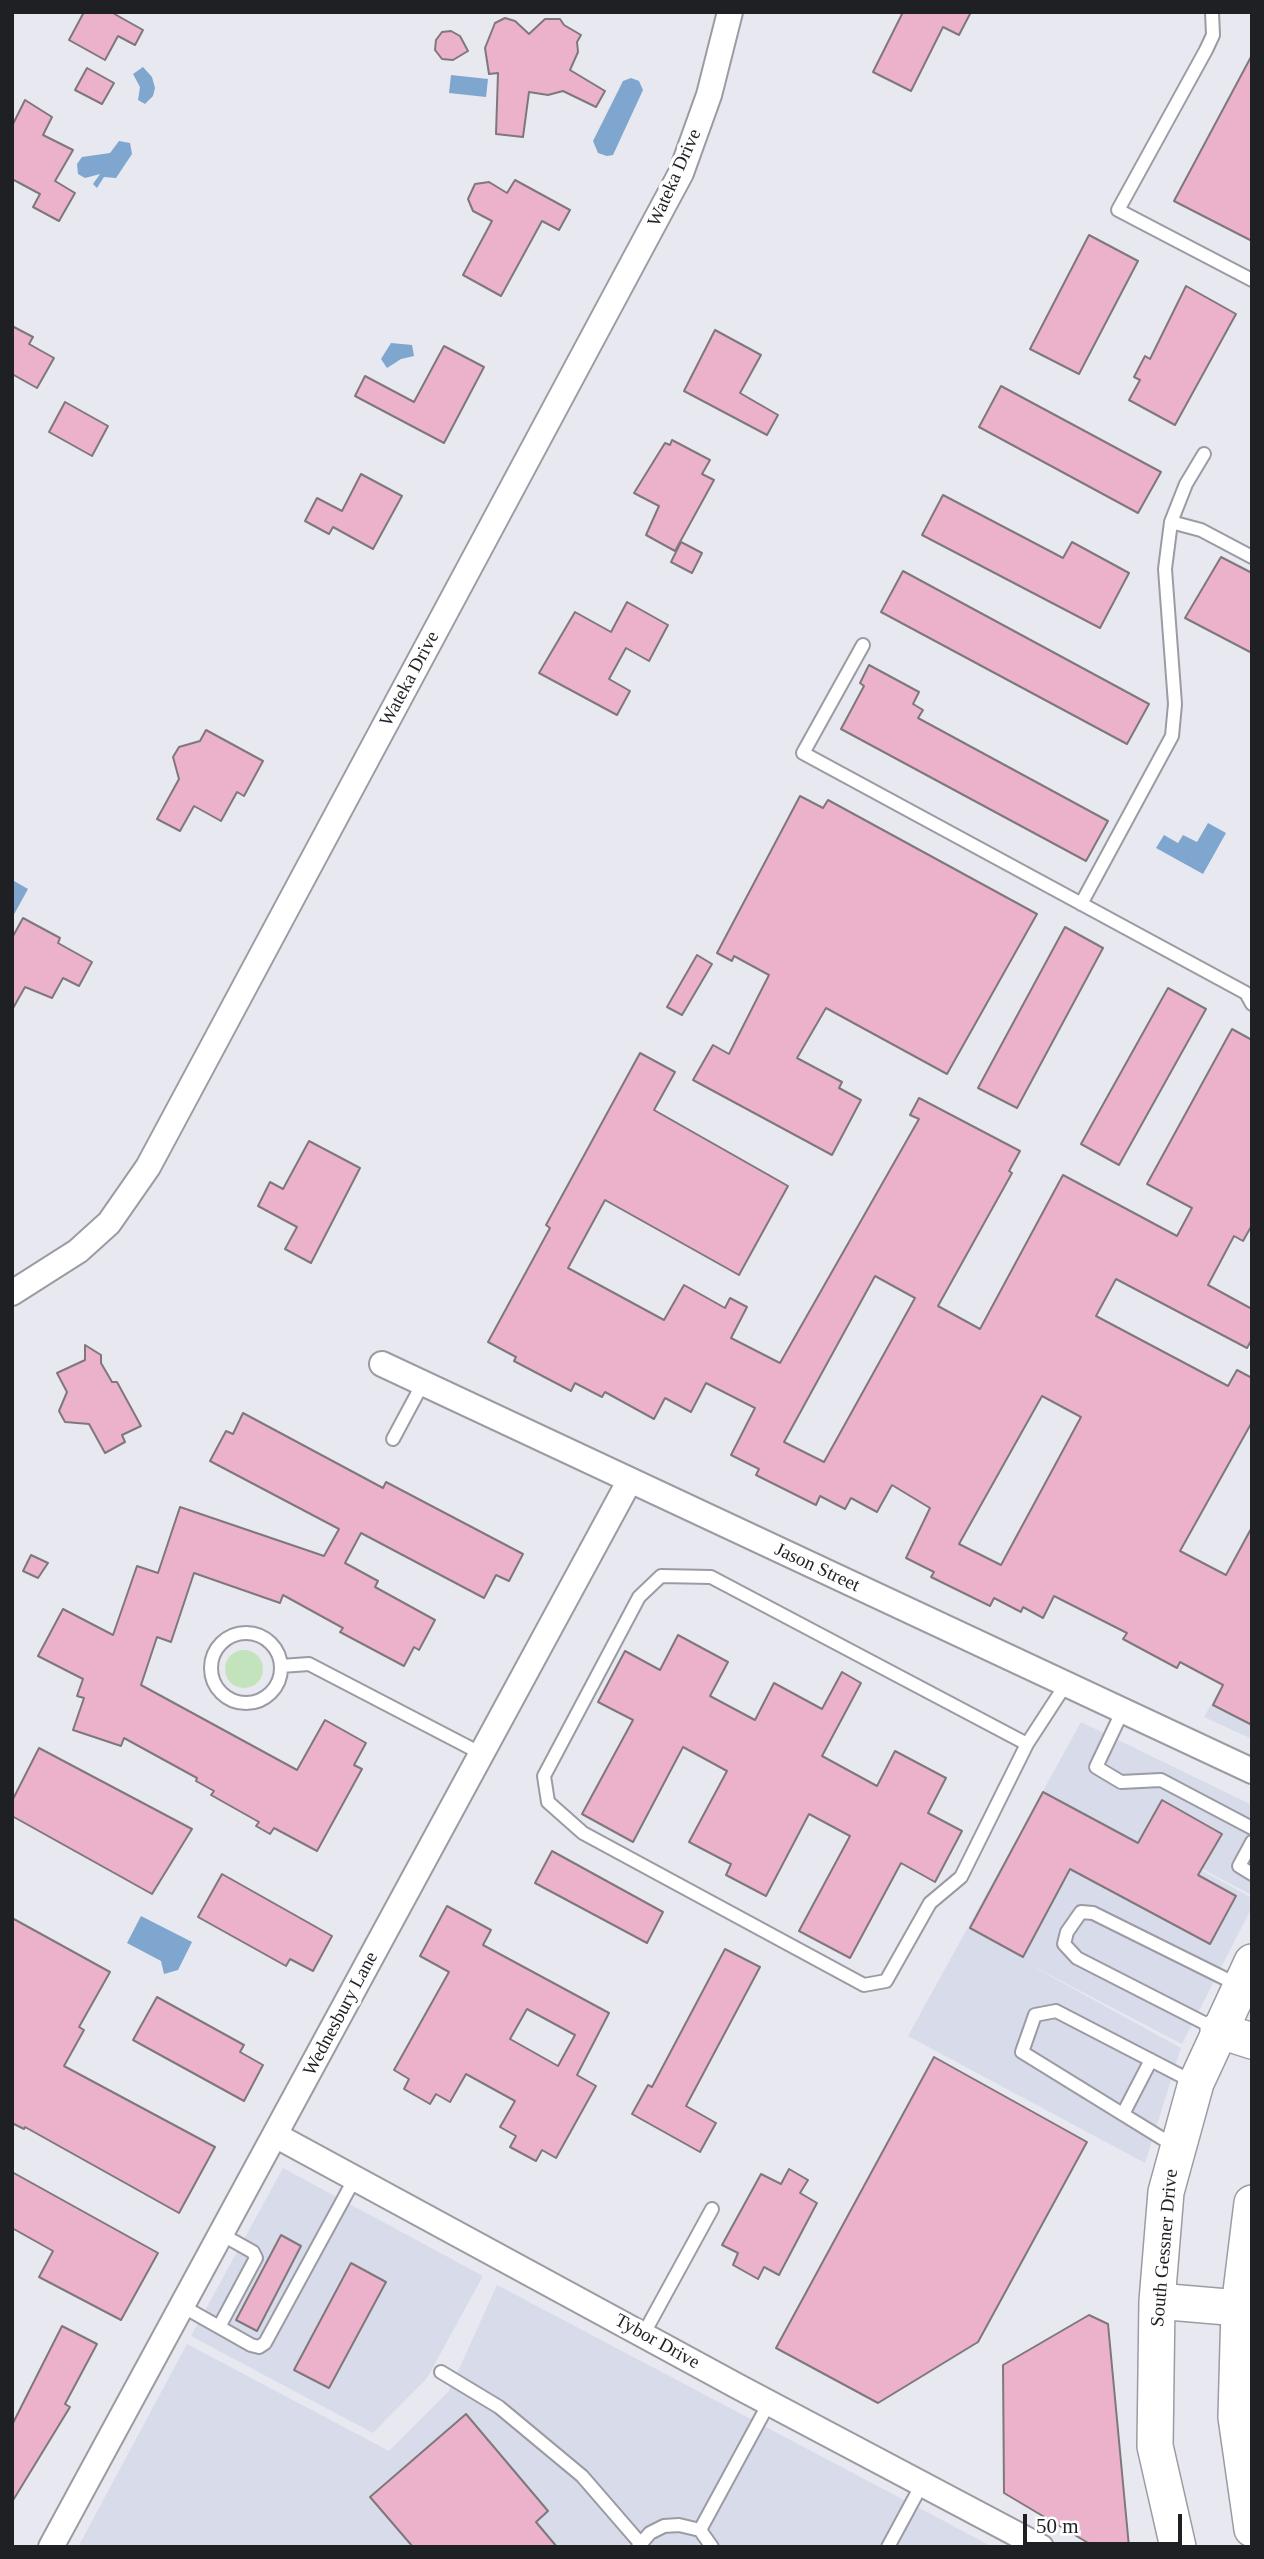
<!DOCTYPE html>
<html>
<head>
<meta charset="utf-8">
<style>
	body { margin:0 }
	#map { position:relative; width:1264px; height:2559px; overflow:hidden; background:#e7e8f0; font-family:"Times New Roman",serif }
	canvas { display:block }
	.frame { position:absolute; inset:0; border:14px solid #1f2023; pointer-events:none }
	.scale { position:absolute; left:1023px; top:2514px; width:159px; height:32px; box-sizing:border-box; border:4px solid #1f2023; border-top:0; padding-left:9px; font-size:21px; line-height:24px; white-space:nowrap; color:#1f2023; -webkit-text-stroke:5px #fff; paint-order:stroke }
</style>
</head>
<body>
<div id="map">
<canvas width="1264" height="2559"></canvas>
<div class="frame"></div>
<div class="scale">50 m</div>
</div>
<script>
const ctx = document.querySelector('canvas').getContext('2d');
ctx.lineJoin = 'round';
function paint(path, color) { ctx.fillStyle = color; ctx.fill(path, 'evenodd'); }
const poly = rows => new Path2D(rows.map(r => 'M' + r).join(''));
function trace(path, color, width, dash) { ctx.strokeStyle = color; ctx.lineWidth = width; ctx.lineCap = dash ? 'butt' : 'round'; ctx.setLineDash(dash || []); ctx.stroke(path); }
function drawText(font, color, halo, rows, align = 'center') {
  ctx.font = font + ' "Times New Roman",serif'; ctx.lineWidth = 7; ctx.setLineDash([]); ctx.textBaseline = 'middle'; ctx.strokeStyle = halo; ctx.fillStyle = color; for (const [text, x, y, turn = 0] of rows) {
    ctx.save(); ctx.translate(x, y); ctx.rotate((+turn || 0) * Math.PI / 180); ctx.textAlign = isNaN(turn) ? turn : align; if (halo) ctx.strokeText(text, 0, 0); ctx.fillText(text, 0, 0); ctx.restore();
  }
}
paint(poly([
	[1252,1632,1252,1739,1204,1717],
	[1081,1722,1252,1805,1252,1895,1124,1828,1252,1898,1252,1907,1182,2044,1019,1959,1181,2048,1145,2163,908,2036],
	[283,2168,483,2276,427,2378,373,2433,191,2336],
	[497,2285,993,2547,78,2547,187,2344,389,2451,449,2391]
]), '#d8dbea');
paint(poly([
	'225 1669a19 19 0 1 1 38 0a19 19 0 1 1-38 0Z'
]), '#c2e3bb');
paint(poly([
	[143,67,152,77,155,88,153,96,145,104,138,100,140,87,133,74],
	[451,75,488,79,486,97,449,93],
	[631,78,639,81,643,90,613,155,607,156,598,153,593,141,623,81],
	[119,141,130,143,132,154,116,178,104,177,97,188,93,184,100,174,85,178,78,174,77,164,82,157,110,153],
	[391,343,412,345,414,356,401,359,387,368,381,359],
	[1208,823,1226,833,1203,874,1156,848,1164,835,1178,843,1183,835,1197,842],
	[14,881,28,889,12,918,12,885],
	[141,1916,192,1942,178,1970,164,1974,161,1961,127,1943]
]), '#7ea6cf');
const building = poly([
	[84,12,111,12,143,30,135,45,118,36,105,60,69,40,84,12],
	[903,12,971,12,959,35,943,27,911,91,873,72,903,12],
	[505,18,515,21,529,34,545,19,560,19,564,25,581,35,577,42,578,52,570,70,605,91,596,107,563,91,548,95,529,92,523,137,496,134,498,73,489,74,485,48,495,23,505,18],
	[451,31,460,36,468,51,453,60,442,59,435,50,436,40,442,32,451,31],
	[1252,55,1252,241,1174,201,1252,55],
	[87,68,114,83,102,104,75,90,87,68],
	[25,100,52,117,43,135,73,150,55,181,75,193,59,221,33,207,40,194,12,179,12,126,25,100],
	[515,180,570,210,559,230,542,221,501,296,463,275,492,221,473,211,468,199,475,184,489,182,507,193,515,180],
	[1089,235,1138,261,1079,374,1030,349,1089,235],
	[1186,286,1236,314,1175,425,1129,400,1140,380,1134,377,1145,356,1150,359,1186,286],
	[12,326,33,337,29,344,54,358,37,388,12,374,12,326],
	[715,330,761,355,740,393,778,415,767,435,684,391,715,330],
	[444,346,484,367,444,443,355,396,365,376,414,402,444,346],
	[1001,386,1161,472,1138,513,979,427,1001,386],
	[65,402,108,426,92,456,49,432,65,402],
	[672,440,710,460,702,474,714,480,675,551,646,535,659,506,634,493,665,443,670,445,672,440],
	[361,474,402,496,373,549,333,527,329,534,305,521,317,498,342,511,361,474],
	[943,495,1063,558,1072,542,1129,573,1100,628,922,535,943,495],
	[681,542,702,553,692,573,671,562,681,542],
	[1221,557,1252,573,1252,653,1185,618,1221,557],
	[903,571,1149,704,1127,744,881,612,903,571],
	[627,602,668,625,649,661,626,648,609,679,630,691,617,715,539,673,575,612,611,632,627,602],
	[869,665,919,692,913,704,923,710,918,718,1108,821,1086,861,841,729,864,686,860,683,869,665],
	[206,730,263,761,244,796,237,792,221,821,194,806,180,831,157,819,179,779,173,757,179,747,200,741,206,730],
	[800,796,823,808,828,800,1037,914,947,1074,826,1008,797,1058,842,1082,839,1088,861,1100,832,1155,693,1080,713,1045,729,1054,769,975,734,956,732,961,717,953,800,796],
	[23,918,60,938,58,943,92,962,79,986,63,978,52,998,25,987,12,1010,12,938,23,918],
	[1065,927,1103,948,1017,1108,978,1088,1065,927],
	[697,955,712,964,682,1015,667,1007,697,955],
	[1168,988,1206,1009,1119,1165,1081,1144,1168,988],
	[1232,1029,1252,1040,1252,1225,1243,1241,1234,1236,1208,1285,1252,1309,1252,1339,1247,1348,1116,1279,1096,1316,1228,1386,1237,1370,1252,1378,1252,1422,1180,1551,1226,1575,1252,1527,1252,1725,1213,1705,1223,1685,1180,1662,1177,1668,1123,1639,1127,1633,1054,1596,1043,1618,1023,1607,1021,1612,994,1598,990,1606,931,1577,934,1572,906,1558,930,1508,892,1485,877,1512,851,1498,845,1509,820,1496,816,1505,756,1475,759,1469,731,1455,755,1408,706,1383,691,1412,665,1398,654,1419,605,1392,602,1397,575,1383,571,1391,514,1361,516,1357,488,1342,550,1228,546,1225,640,1053,675,1072,654,1110,788,1186,739,1275,605,1200,568,1268,664,1320,684,1285,725,1308,730,1298,747,1307,731,1338,780,1363,919,1119,910,1115,919,1098,1020,1151,1009,1171,1012,1173,938,1306,980,1329,1063,1175,1177,1236,1192,1208,1147,1184,1232,1029],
	[875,1276,915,1298,824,1462,784,1442,875,1276],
	[1042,1396,1081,1417,1001,1565,959,1544,1042,1396],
	[309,1141,360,1168,311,1263,285,1249,297,1227,258,1206,270,1182,283,1189,309,1141],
	[85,1345,101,1355,101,1363,112,1382,117,1382,141,1426,122,1435,125,1442,105,1453,89,1424,65,1422,59,1411,67,1392,57,1373,85,1360,85,1345],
	[243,1413,383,1488,386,1482,523,1554,509,1581,496,1575,484,1598,361,1533,345,1563,378,1581,375,1587,435,1620,419,1650,414,1647,404,1666,340,1632,343,1628,283,1595,280,1603,194,1573,171,1642,157,1637,141,1685,297,1770,325,1720,366,1743,354,1765,362,1769,317,1851,274,1828,270,1834,256,1826,259,1822,211,1795,214,1791,196,1781,197,1778,124,1738,121,1746,73,1730,84,1698,77,1696,83,1679,38,1656,63,1609,113,1635,137,1566,158,1573,180,1507,324,1556,339,1529,210,1461,226,1431,233,1434,243,1413],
	[31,1555,48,1563,38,1578,23,1571,31,1555],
	[678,1635,728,1662,710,1696,755,1720,774,1683,822,1709,842,1672,861,1683,822,1756,877,1786,895,1751,946,1778,928,1813,962,1831,935,1882,901,1863,850,1958,799,1931,850,1836,809,1814,766,1896,726,1875,731,1864,689,1842,727,1771,683,1747,633,1842,582,1814,633,1720,598,1702,625,1651,660,1670,678,1635],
	[39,1748,192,1829,152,1894,12,1816,12,1801,39,1748],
	[1043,1792,1138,1843,1162,1800,1222,1834,1198,1875,1236,1896,1210,1944,1070,1869,1023,1957,970,1928,1043,1792],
	[552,1851,663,1912,647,1943,535,1883,552,1851],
	[222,1874,332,1936,313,1971,290,1959,286,1966,198,1917,222,1874],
	[447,1906,491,1930,483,1945,609,2013,577,2075,596,2086,556,2158,542,2150,536,2161,510,2147,516,2136,500,2127,515,2101,466,2074,450,2102,436,2094,430,2104,404,2089,409,2079,394,2070,449,1972,420,1956,447,1906],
	[527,2009,575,2035,558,2066,510,2039,527,2009],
	[12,1918,110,1972,79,2027,84,2030,64,2066,215,2147,179,2213,25,2127,24,2129,12,2123,12,1918],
	[725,1949,760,1967,686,2106,716,2123,700,2152,632,2114,648,2085,652,2087,725,1949],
	[157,1997,244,2045,240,2052,263,2065,244,2101,133,2040,157,1997],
	[934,2057,1087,2142,978,2342,878,2403,776,2348,934,2057],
	[789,2169,808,2180,800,2193,817,2203,779,2275,764,2267,758,2279,733,2265,738,2253,722,2245,761,2174,781,2184,789,2169],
	[12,2172,158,2253,121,2320,39,2277,53,2251,12,2228,12,2172],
	[281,2235,301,2246,257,2331,236,2320,281,2235],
	[351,2263,386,2282,329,2388,294,2370,351,2263],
	[1089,2315,1108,2324,1129,2547,1095,2547,1004,2493,1003,2365,1089,2315],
	[62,2326,97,2344,65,2404,70,2407,12,2502,12,2425,62,2326],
	[466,2414,548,2511,536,2522,557,2547,413,2547,370,2497,466,2414]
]);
paint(building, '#ecb2cb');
trace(building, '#7f787b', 2);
const lane = poly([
	[1212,12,1213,35,1206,50,1118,210,1252,280],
	[1171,522,1201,530,1252,557],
	[863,645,803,753,1246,993,1252,1004],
	[1081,904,1172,736,1175,704,1165,569,1171,522,1186,484,1204,454],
	[393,1439,423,1383],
	'211 1668a35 35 0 1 1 70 0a35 35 0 1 1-70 0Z',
	[281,1666,309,1664,482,1754],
	[1123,1710,1096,1767,1121,1782,1161,1780,1252,1828],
	[1027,1744,711,1577,661,1576,639,1597,544,1776,548,1802,583,1833,864,1985,886,1981,930,1903,961,1877,1027,1744,1066,1684],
	[1252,1842,1239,1866,1252,1874],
	[1218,2030,1077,1958,1064,1944,1067,1932,1081,1912,1093,1913,1238,1985],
	[1123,2114,1151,2060],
	[1176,2147,1022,2052,1035,2015,1056,2011,1195,2083],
	[182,2306,251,2345,259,2347,265,2343,355,2178],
	[219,2327,256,2258,253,2252,221,2234],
	[643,2335,712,2209],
	[441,2372,499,2407,582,2476,640,2543],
	[700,2530,769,2403],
	[638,2547,650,2533,664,2526,679,2525,700,2530,712,2547],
	[888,2547,922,2484]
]);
const street = poly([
	[12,1293,78,1251,109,1223,148,1167,681,173,709,95,730,12],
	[382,1364,1252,1771],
	[275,2135,737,2386,1041,2547],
	[51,2547,630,1480]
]);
const secondary = poly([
	[1218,2030,1252,2041],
	[1252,2203,1239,2308,1236,2417,1252,2529],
	[1157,2301,1239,2308],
	[1178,2547,1155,2446,1157,2301,1166,2192,1196,2083,1252,1962]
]);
trace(lane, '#9b9ca3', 16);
trace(street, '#9b9ca3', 28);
trace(secondary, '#9b9ca3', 38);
trace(lane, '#fff', 12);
trace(street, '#fff', 24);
trace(secondary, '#fff', 35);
drawText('19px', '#1f2023', '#fff', [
	["Wateka Drive",675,178,-66],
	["Wateka Drive",410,679,-62],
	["Jason Street",817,1568,25],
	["Wednesbury Lane",341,2014,-62],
	["South Gessner Drive",1165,2248,-85],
	["Tybor Drive",657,2342,29]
]);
</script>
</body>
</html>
